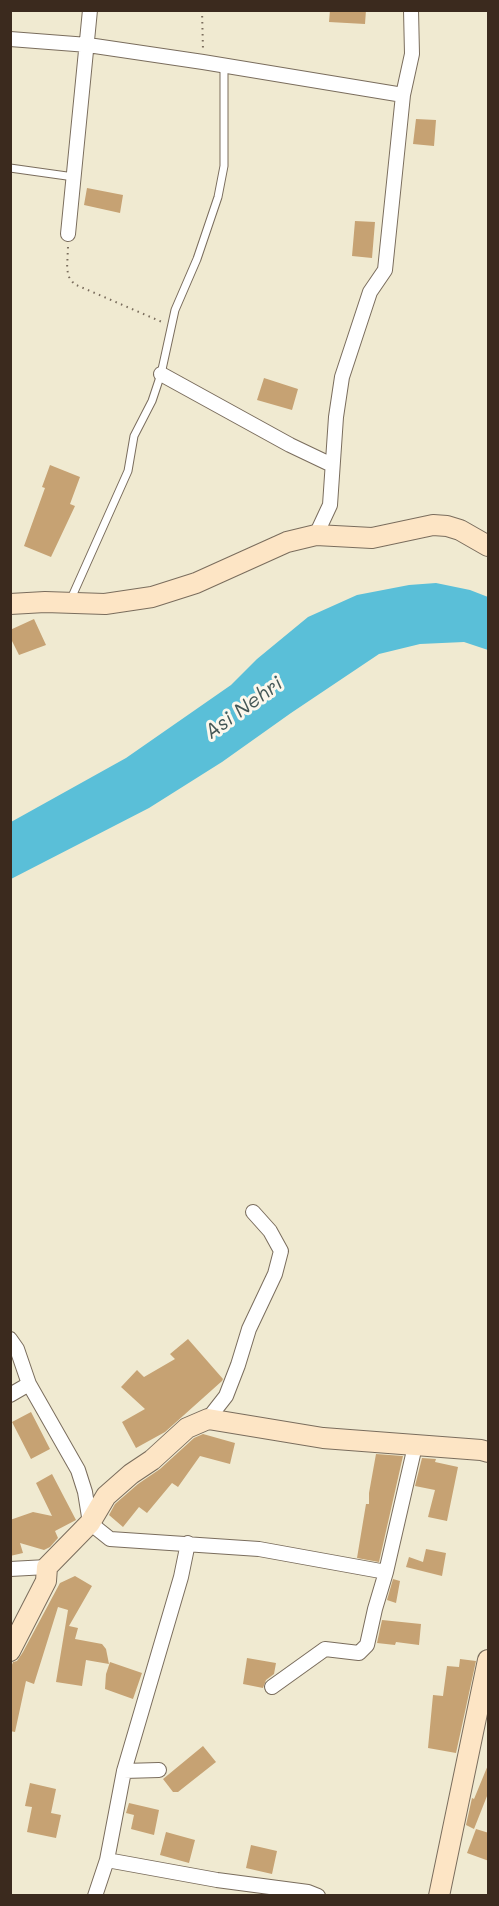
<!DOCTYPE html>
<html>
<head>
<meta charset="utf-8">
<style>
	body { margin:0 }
	#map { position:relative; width:499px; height:1906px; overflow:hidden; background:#f0ead1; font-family:Mali,sans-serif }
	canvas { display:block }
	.frame { position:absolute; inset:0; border:12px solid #3b2a1e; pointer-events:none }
</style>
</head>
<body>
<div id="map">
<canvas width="499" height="1906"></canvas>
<div class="frame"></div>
</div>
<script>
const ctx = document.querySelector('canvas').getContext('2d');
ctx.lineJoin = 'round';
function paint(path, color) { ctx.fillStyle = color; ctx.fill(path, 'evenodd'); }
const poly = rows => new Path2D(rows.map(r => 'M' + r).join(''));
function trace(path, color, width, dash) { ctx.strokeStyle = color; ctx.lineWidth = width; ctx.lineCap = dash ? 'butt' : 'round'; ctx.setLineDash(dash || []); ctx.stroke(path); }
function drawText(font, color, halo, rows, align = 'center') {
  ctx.font = font + ' Mali,sans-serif'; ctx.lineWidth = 6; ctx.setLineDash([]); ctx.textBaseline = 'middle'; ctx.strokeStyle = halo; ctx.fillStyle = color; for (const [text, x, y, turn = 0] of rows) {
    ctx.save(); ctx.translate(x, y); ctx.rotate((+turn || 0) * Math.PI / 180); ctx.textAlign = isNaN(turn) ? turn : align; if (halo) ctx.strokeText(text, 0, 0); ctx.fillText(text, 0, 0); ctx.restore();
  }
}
paint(poly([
	[436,583,470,590,488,597,488,650,464,642,420,644,379,654,291,713,222,762,149,808,11,879,11,822,126,758,231,685,257,659,308,617,357,595,409,585]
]), '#5abfd8');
paint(poly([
	[330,10,366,10,365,24,329,22],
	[416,119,436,120,434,146,413,144],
	[87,188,123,195,120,213,84,205],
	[355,221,375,222,372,258,352,256],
	[264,378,298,389,292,410,257,400],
	[50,465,80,477,70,504,75,506,51,557,24,546,45,488,42,487],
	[34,619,46,645,19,655,10,637,10,630],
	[188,1339,223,1379,222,1381,165,1432,136,1448,122,1422,145,1409,121,1387,137,1370,144,1377,175,1359,170,1354],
	[31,1412,50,1449,31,1459,12,1422],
	[203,1434,235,1443,230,1464,200,1456,178,1487,172,1483,147,1513,139,1507,123,1527,109,1515,115,1504,138,1484,160,1469,194,1438],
	[376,1454,403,1456,379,1562,357,1558,366,1504,369,1504,369,1493],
	[422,1458,436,1459,435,1462,458,1467,447,1521,428,1517,435,1490,415,1486],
	[52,1474,76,1520,55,1531,58,1538,50,1547,44,1550,20,1543,23,1553,10,1556,10,1520,33,1512,52,1516,36,1483],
	[426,1549,446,1553,442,1576,406,1567,409,1557,423,1562],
	[75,1576,92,1586,69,1626,78,1628,75,1639,102,1644,106,1649,109,1664,86,1660,82,1686,56,1682,68,1610,58,1607,34,1684,26,1681,15,1732,10,1731,10,1670,13,1662,17,1661,23,1652,60,1583],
	[393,1579,400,1581,396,1603,387,1600],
	[382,1620,421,1624,419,1645,396,1642,395,1645,377,1643],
	[247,1658,276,1663,274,1674,266,1680,263,1688,243,1684],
	[460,1659,476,1661,456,1753,428,1748,433,1695,443,1696,447,1666,459,1667],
	[110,1662,142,1673,133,1699,105,1689,106,1674],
	[203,1746,216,1762,178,1792,173,1792,163,1779],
	[488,1765,489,1791,474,1829,466,1825,472,1798,474,1799],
	[30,1783,56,1789,51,1813,61,1815,56,1838,27,1832,32,1807,25,1806],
	[129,1803,159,1810,154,1835,131,1829,134,1815,126,1813],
	[476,1829,489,1833,489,1861,467,1853],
	[166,1832,195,1840,189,1863,160,1855],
	[251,1845,277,1851,272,1874,246,1868]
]), '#c6a273');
const lane = poly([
	[10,168,74,177],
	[70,601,128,471,134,436,152,401,161,374,175,310,197,259,218,197,224,166,224,65]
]);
const street = poly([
	[10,39,88,45,203,62,403,95],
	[68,234,90,10],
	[161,374,290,445,332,465],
	[316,535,330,505,336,417,342,377,370,292,385,270,403,95,412,54,411,10],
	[10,1339,17,1349,29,1384],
	[10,1395,29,1384,78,1470,85,1492,90,1523,110,1539,259,1549,386,1572,375,1609,367,1645,359,1653,325,1649,272,1687],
	[208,1419,226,1396,238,1365,249,1329,275,1274,281,1251,270,1231,253,1212],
	[10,1569,47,1567],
	[386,1572,415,1446],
	[124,1771,159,1770],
	[107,1860,217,1880,308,1892,318,1896],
	[95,1896,107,1860,124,1771,181,1577,188,1543]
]);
const secondary = poly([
	[10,604,45,602,105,604,152,597,196,583,287,542,316,535,372,538,433,525,447,526,460,530,488,546],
	[10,1651,46,1581,47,1567,90,1523,106,1496,131,1474,152,1460,187,1428,208,1419,323,1438,481,1450,488,1452],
	[439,1896,488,1660]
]);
trace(lane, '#7a6d5d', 9);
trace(street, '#7a6d5d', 16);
trace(secondary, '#7a6d5d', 22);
trace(poly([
	[202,10,203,50],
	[68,247,67,269,69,277,74,284,162,322]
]), '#7a6d5d', 2, [1.5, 4.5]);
trace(lane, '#fff', 7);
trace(street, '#fff', 14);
trace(secondary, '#fde5c5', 20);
drawText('italic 20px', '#445756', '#fbf7ec', [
	["Asi Nehri",244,708,-36]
]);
</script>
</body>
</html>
